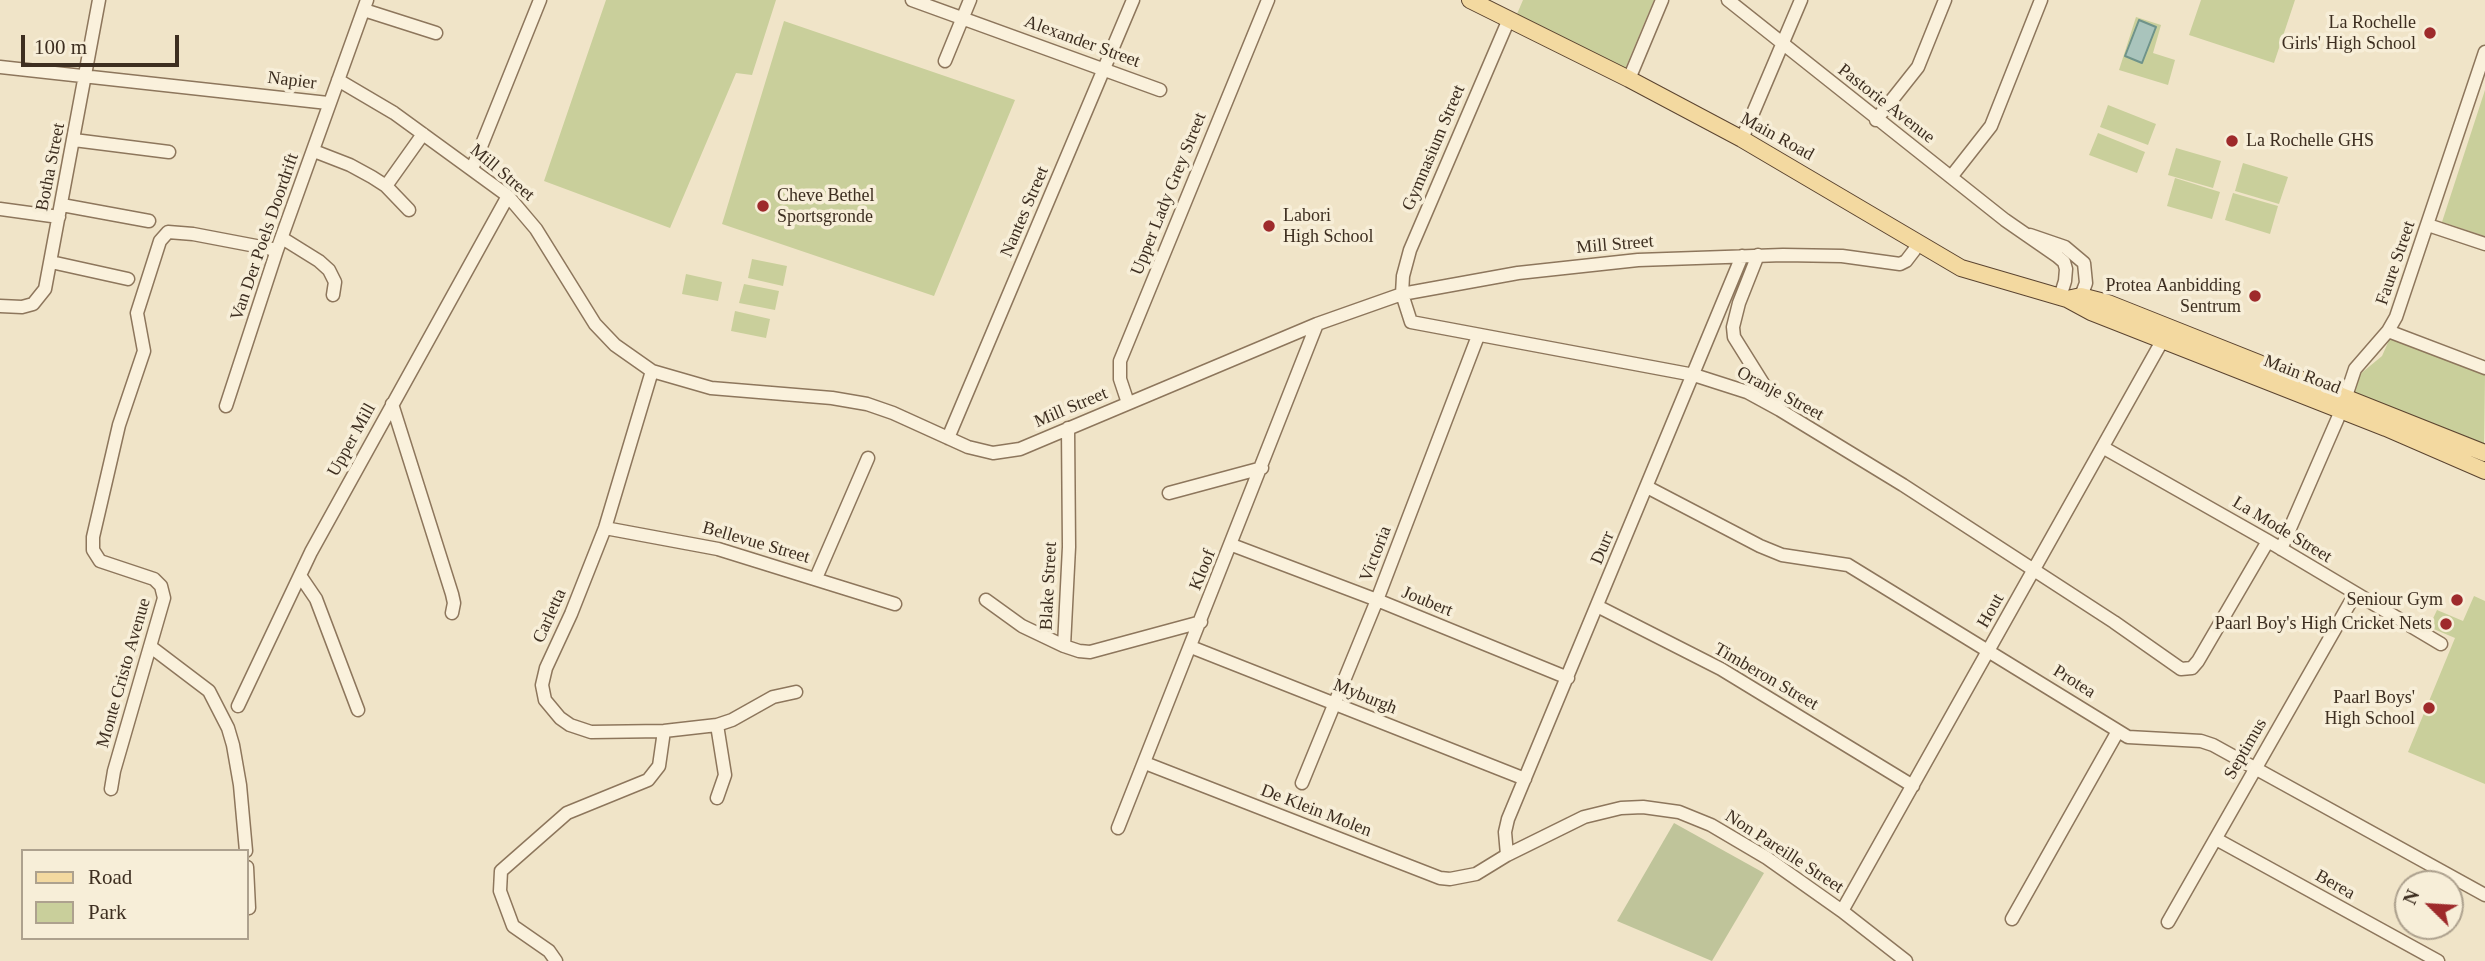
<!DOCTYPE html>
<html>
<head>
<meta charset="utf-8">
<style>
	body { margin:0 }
	#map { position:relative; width:2485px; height:961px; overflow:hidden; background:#f0e4c8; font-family:"Times New Roman",serif }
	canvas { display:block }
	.legend { position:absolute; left:21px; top:849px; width:228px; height:91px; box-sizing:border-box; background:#f7eed8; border:2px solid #ada18e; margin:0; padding:9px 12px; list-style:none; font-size:21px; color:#3d2e20 }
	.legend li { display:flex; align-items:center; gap:14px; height:35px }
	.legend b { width:35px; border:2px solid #ada18e }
	.north { position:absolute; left:2394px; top:870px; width:70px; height:70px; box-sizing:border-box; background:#f7eed8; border:2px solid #ada18e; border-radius:50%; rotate:294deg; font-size:19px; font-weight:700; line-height:28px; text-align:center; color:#3d2e20 }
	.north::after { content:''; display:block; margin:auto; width:24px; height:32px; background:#9e2a2b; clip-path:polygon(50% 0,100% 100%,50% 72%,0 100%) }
	.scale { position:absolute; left:21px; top:35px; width:158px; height:32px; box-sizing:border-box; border:4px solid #3d2e20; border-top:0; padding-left:9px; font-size:21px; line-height:24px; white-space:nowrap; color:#3d2e20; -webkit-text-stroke:5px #f7eed8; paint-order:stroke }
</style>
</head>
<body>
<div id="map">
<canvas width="2485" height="961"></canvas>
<ul class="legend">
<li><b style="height:9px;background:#f3d9a0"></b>Road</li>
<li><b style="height:19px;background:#c9cf9b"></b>Park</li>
</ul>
<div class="north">N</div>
<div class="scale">100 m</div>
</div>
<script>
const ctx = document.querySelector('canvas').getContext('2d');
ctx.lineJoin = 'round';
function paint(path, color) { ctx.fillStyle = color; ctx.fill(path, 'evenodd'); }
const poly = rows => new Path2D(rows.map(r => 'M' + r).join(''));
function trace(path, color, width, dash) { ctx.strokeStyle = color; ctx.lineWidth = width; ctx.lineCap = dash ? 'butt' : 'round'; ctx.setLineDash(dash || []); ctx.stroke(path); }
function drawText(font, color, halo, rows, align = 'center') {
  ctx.font = font + ' "Times New Roman",serif'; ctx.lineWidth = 7; ctx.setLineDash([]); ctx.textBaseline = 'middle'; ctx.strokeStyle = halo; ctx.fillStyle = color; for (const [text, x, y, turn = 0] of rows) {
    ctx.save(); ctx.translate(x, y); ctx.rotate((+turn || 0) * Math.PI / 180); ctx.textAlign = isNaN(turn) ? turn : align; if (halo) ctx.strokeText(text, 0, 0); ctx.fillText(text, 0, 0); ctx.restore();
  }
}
paint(poly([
	[606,0,776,0,752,75,736,73,670,228,544,181],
	[1523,0,1654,0,1625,69,1517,14],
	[2201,0,2295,0,2274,63,2189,35],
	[2136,17,2161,25,2153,53,2175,60,2168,85,2119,70],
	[784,21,1015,100,934,296,722,224],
	[2485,90,2485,236,2442,222],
	[2108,105,2156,124,2148,145,2100,127],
	[2098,133,2145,152,2137,173,2089,155],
	[2176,148,2221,161,2213,188,2168,175],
	[2243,163,2288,177,2279,204,2235,191],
	[2175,178,2220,192,2212,219,2167,206],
	[2233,193,2278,206,2270,234,2225,220],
	[752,259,787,266,783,286,748,278],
	[686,274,722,282,718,301,682,294],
	[744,284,779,291,775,310,739,303],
	[735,311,770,319,766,338,731,331],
	[2390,338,2485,374,2484,445,2348,396,2353,380,2382,356],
	[2474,596,2485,601,2485,784,2408,752,2455,638,2429,627,2437,610,2463,621]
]), '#c9cf9b');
paint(poly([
	[1674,823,1764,873,1712,961,1617,921]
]), '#bfc49a');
const water = poly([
	[2139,20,2156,27,2142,63,2125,56,2139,20]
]);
paint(water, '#a9c4bc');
trace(water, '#6f938a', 2);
const minor = poly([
	[912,0,1160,90],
	[1728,0,2005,220,2057,256,2064,262,2066,269,2065,281,2060,297],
	[364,10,436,33],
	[1509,19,1410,250,1403,276,1402,294,1411,322,1694,375,1747,392,1780,410,1903,485,2114,622,2181,669,2192,668,2198,661,2268,541],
	[945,61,970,0],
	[0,67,328,103],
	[1629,79,1662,0],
	[338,80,394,113,508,196,536,229,595,324,615,345,652,371,711,388,832,398,867,404,893,413,968,447,993,453,1020,449,1317,324,1402,294,1518,273,1638,260,1783,255,1842,256,1900,264,1906,261,1919,244],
	[1876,120,1918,67,1945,0],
	[1742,139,1801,0],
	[74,140,169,152],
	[314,151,350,165,372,177,386,186,409,210],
	[472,169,540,0],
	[1951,177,1991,126,2041,0],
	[386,186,423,134],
	[62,205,149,221],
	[0,209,59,217],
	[2428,225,2485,244],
	[2030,235,2065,247,2084,263,2086,283,2078,304],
	[282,238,319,261,329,270,335,282,333,295],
	[1758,255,1739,303,1733,327,1734,337,1779,409],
	[51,262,128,279],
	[0,306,22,307,33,304,45,289,99,0],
	[2388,331,2485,368],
	[652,371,605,528,571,614,546,668,542,685,545,700,560,718,570,725,591,732,664,731,717,725,732,720,773,697,796,692],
	[1128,403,1120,379,1120,361,1268,0],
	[392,404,452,594,454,603,452,613],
	[226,406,277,250,367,0],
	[1068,428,1069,547,1064,646,1079,651,1090,652,1201,622],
	[948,438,1133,0],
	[2104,448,2268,541,2441,644],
	[1647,487,1760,546,1782,555,1848,565,2128,737,2201,741,2213,745,2485,895],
	[1169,493,1262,468],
	[605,528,718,549,895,604],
	[1232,545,1377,600,1568,678],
	[2281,549,2341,411,2355,369,2388,331,2396,317,2485,52],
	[301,577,316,599,358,710],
	[816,578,868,458],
	[986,600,1022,626,1064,646],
	[1597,606,1721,669,1913,786],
	[151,647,209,691,228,728,233,745,240,785,246,851],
	[1191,647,1525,779],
	[238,706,311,552,508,196],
	[717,725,725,775,717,798],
	[1145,763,1404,864,1440,878,1450,879,1476,874,1507,855,1584,817,1621,808,1643,807,1679,812,1711,825,1767,858,1842,911,1906,961],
	[1302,783,1377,600,1478,336],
	[111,789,114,771,164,598,161,586,154,579,100,561,93,550,93,537,119,425,144,351,137,313,160,241,168,232,193,234,277,250],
	[1118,828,1317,324],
	[2216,839,2438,961],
	[1507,855,1505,832,1508,819,1742,256],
	[247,867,249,908],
	[1842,911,2166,334],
	[2012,919,2118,731],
	[2168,922,2355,594],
	[556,961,549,951,513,926,500,891,501,871,567,813,648,780,659,766,664,731]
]);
const major = poly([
	[1470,0,1629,79,1742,139,1961,268,2067,299,2091,312,2386,428,2485,471],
	[2067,299,2081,296,2108,303,2485,453]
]);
trace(minor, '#8d765c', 15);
trace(major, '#5b4430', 18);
trace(minor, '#faf1dc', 12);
trace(major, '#f3d9a0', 16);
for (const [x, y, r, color] of [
	[2430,33,7,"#9e2a2b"],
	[2232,141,7,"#9e2a2b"],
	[763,206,7,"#9e2a2b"],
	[1269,226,7,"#9e2a2b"],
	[2255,296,7,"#9e2a2b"],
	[2457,600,7,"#9e2a2b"],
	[2446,624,7,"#9e2a2b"],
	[2429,708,7,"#9e2a2b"]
]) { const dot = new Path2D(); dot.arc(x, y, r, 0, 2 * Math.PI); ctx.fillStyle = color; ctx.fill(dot); trace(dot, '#f7eed8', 2.5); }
drawText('18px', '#3d2e20', '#f7eed8', [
	["La Rochelle",2416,23],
	["Girls' High School",2416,44],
	["La Rochelle GHS",2246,141,"left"],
	["Cheve Bethel",777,196,"left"],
	["Sportsgronde",777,217,"left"],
	["Labori",1283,216,"left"],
	["High School",1283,237,"left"],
	["Protea Aanbidding",2241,286],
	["Sentrum",2241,307],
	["Seniour Gym",2443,600],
	["Paarl Boy's High Cricket Nets",2432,624],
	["Paarl Boys'",2415,698],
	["High School",2415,719]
], 'right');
drawText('18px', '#3d2e20', '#f7eed8', [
	["Alexander Street",1082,42,20],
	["Napier",292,81,7],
	["Pastorie Avenue",1886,104,38],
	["Main Road",1777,137,29],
	["Gymnasium Street",1434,148,-67],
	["Botha Street",51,167,-79],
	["Mill Street",502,173,40],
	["Upper Lady Grey Street",1169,194,-68],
	["Nantes Street",1025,212,-67],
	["Van Der Poels Doordrift",265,237,-71],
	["Mill Street",1615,245,-5],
	["Faure Street",2396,263,-71],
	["Main Road",2302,375,21],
	["Oranje Street",1780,394,28],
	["Mill Street",1071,408,-23],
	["Upper Mill",352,440,-61],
	["La Mode Street",2282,530,31],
	["Bellevue Street",756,543,16],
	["Durr",1603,548,-67],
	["Victoria",1376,554,-69],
	["Kloof",1203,570,-68],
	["Blake Street",1049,586,-87],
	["Joubert",1427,602,22],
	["Hout",1991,611,-61],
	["Carletta",550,616,-66],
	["Monte Cristo Avenue",124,673,-74],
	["Timberon Street",1766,677,30],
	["Protea",2074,682,32],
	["Myburgh",1365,697,22],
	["Septimus",2246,749,-60],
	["De Klein Molen",1316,811,21],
	["Non Pareille Street",1784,852,33],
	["Berea",2335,885,29]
]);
</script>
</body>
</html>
